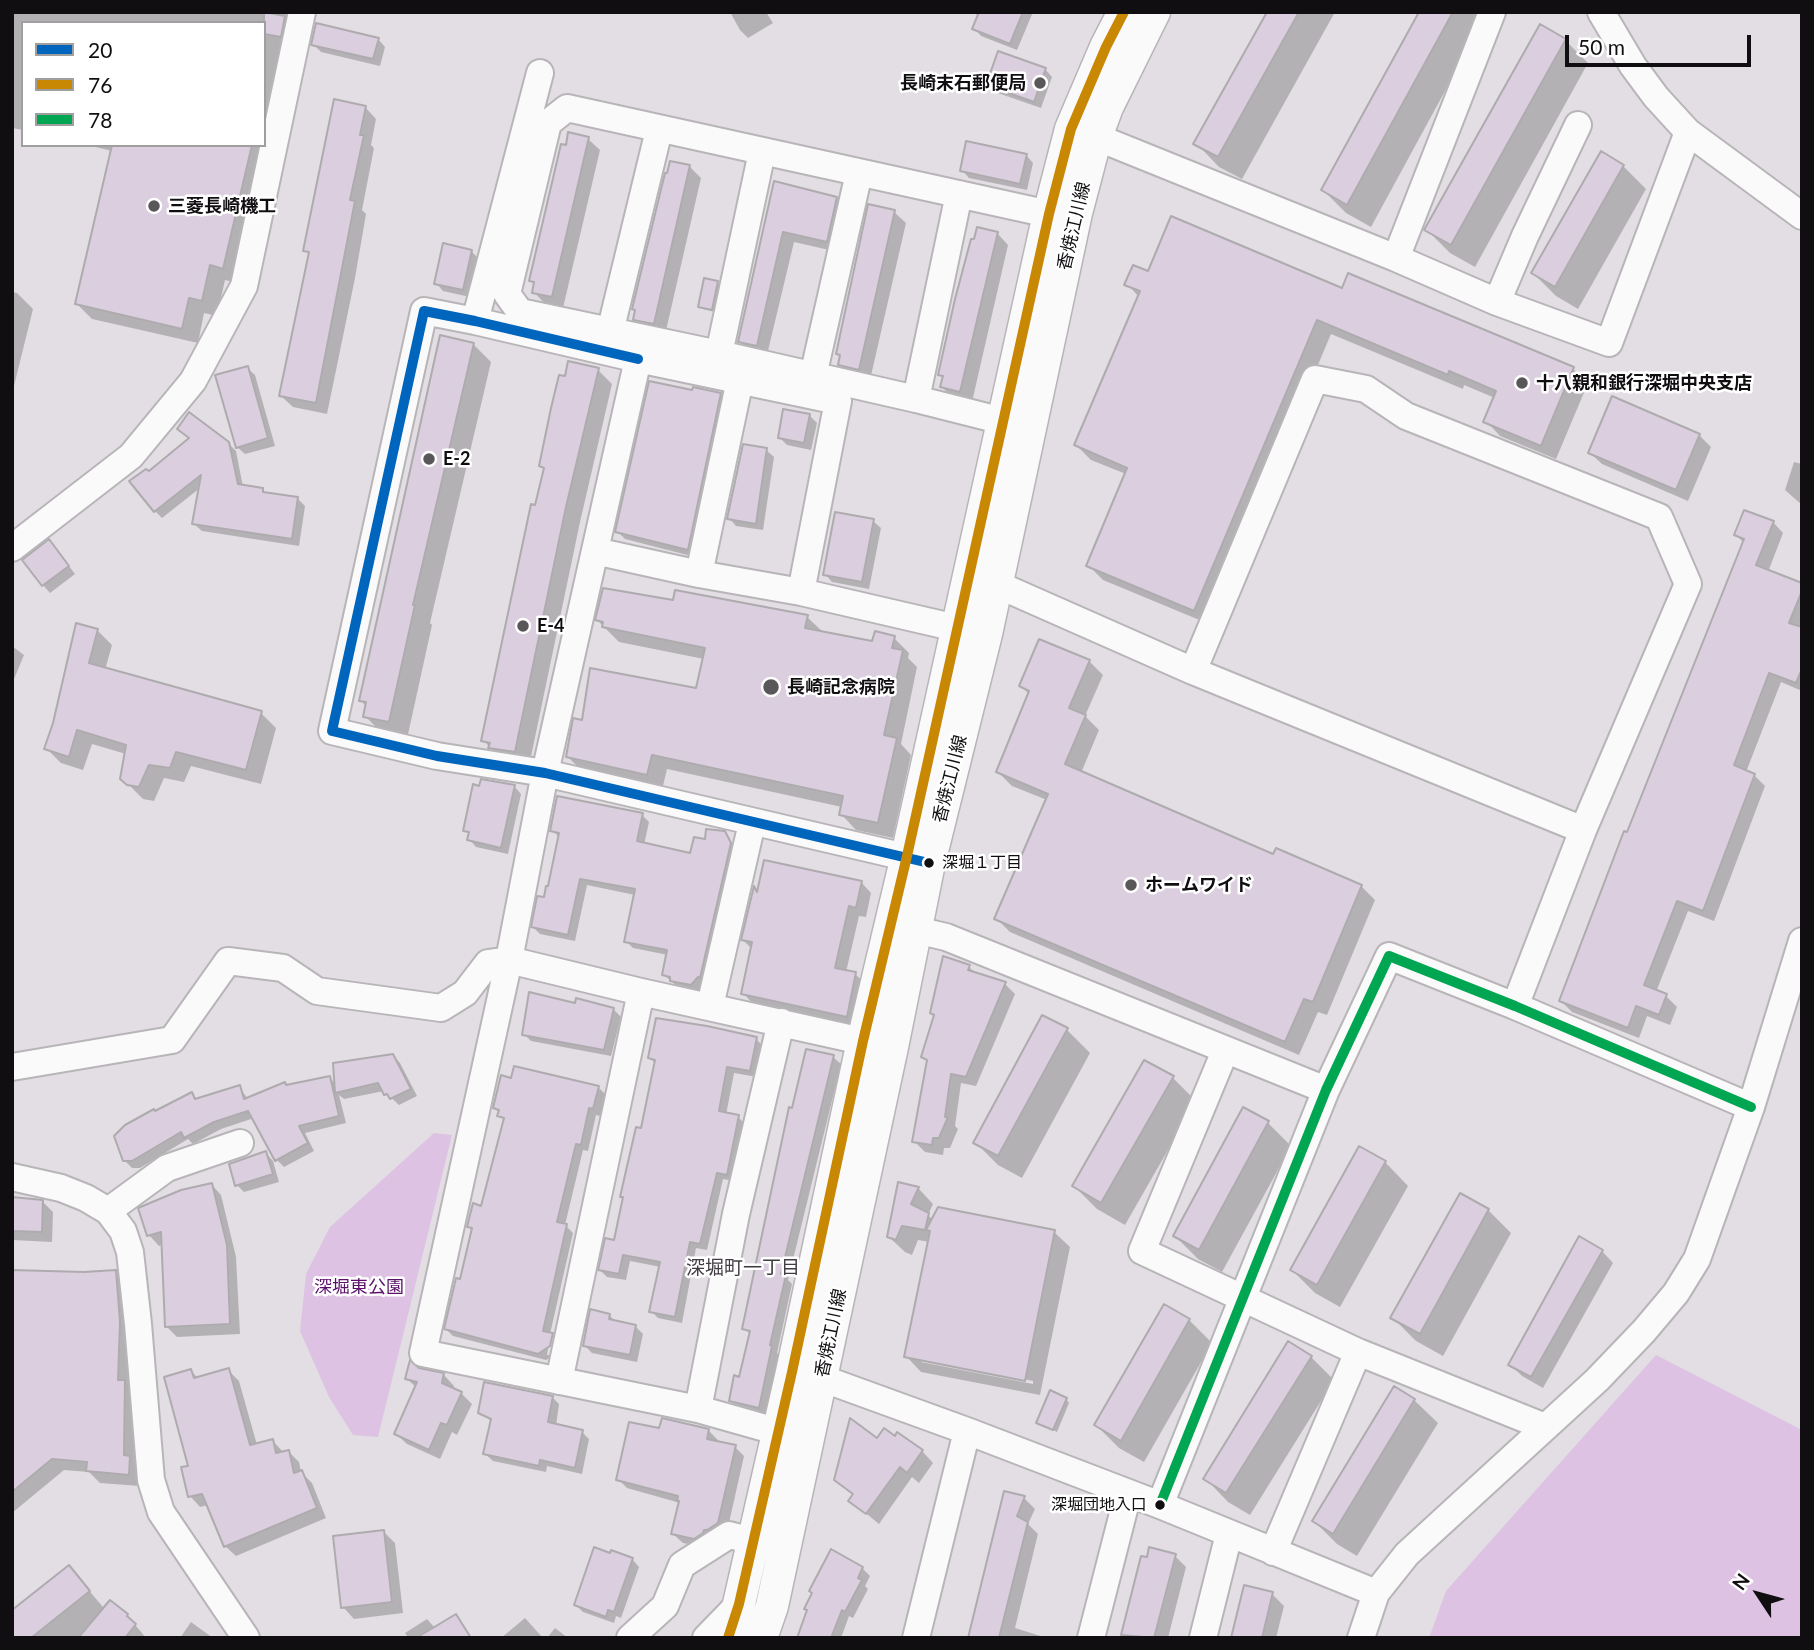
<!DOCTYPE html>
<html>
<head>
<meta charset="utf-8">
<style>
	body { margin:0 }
	#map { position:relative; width:1814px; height:1650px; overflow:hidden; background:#e2dee3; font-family:Lato,sans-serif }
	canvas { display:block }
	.frame { position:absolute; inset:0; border:14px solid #110e11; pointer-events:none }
	.legend { position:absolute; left:21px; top:21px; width:245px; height:126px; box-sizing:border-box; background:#fff; border:2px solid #a09fa0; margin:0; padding:9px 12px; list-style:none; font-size:21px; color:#110e11 }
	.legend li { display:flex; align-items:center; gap:14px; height:35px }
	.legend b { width:35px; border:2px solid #a09fa0 }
	.north { position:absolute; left:1723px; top:1559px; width:70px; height:70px; -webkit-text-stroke:5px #fff; paint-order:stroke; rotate:306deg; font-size:19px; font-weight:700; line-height:28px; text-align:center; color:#110e11 }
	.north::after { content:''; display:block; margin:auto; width:24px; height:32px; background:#110e11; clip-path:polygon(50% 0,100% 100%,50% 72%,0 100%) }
	.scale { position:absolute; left:1565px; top:35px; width:186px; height:32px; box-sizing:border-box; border:4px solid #110e11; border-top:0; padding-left:9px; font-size:21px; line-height:24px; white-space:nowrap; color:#110e11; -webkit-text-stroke:5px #fff; paint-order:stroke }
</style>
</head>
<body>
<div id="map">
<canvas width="1814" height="1650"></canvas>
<div class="frame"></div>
<ul class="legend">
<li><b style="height:9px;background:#0065bd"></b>20</li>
<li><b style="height:9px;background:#c98803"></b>76</li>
<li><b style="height:9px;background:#00a651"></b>78</li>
</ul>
<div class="north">N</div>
<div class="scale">50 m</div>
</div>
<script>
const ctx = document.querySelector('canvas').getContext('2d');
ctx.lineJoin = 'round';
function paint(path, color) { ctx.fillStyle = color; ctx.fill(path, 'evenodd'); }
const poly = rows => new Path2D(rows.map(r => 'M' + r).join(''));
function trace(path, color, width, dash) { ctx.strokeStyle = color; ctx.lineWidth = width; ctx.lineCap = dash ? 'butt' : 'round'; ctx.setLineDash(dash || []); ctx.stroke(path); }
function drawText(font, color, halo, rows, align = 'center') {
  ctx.font = font + ' Lato,"Noto Sans JP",sans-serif'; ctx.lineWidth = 5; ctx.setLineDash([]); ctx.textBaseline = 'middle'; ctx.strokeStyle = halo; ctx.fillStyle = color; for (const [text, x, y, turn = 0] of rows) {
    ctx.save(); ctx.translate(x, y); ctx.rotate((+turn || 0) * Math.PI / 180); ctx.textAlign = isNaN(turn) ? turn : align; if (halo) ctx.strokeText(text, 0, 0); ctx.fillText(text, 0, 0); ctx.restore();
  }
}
paint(poly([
	[434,1133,452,1135,378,1437,353,1435,329,1397,300,1331,306,1274,330,1227],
	[1656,1355,1802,1430,1802,1638,1429,1638,1446,1591]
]), '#ddc2e4');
paint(poly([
	[12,12,301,12,264,138,264,23,23,23,23,130,12,128],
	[730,12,766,12,773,23,748,38,740,30],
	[1033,12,1017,50,981,36,974,28,979,17,975,13],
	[1269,12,1335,12,1242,179,1219,167,1196,143],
	[1421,12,1488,12,1371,227,1346,213,1323,190],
	[378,39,385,47,380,66,321,52,313,44],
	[1565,40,1588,63,1475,267,1450,253,1427,230],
	[1045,69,1052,77,1041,108,995,92,988,85],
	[365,107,376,119,371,145,374,148,362,210,366,214,355,278,327,414,293,407,281,396,310,255,305,250],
	[588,139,600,150,563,308,545,304,534,292,535,284,531,280,567,147],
	[87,145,262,145,238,283,225,280,217,316,204,313,198,343,92,319,77,304,112,151],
	[1026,155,1033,163,1027,190,969,178,962,170],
	[1623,166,1646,189,1578,309,1556,296,1533,273],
	[690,167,701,178,665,335,647,331,635,319,668,175],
	[775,183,837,198,847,209,838,252,794,242,767,355,750,352,740,341],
	[894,212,906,223,870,380,852,376,840,365,842,358,837,353],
	[997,233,1008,245,972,402,954,399,942,387,944,379,939,375,975,242],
	[471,251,479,259,470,297,443,291,436,283],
	[1149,274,1343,290,1573,369,1588,383,1556,459,1500,436,1486,421,1495,398,1464,385,1463,389,1331,334,1209,624,1103,580,1088,565,1126,474,1091,460,1076,445,1139,297,1127,284],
	[717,283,721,286,715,312,703,309,700,306],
	[12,292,17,293,33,309,12,394],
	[473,344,491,362,430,623,432,625,407,739,383,734,365,716,367,707,360,700],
	[247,368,255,375,275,446,245,454,237,447],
	[598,370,612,384,580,522,529,766,504,762,483,740,545,470,541,466],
	[694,392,720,394,728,402,695,557,625,539,617,531],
	[809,415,817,423,811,450,787,445,779,437],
	[1699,435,1711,447,1688,501,1602,464,1590,453],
	[228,443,236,451,243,487,262,490,266,494,297,498,305,506,299,546,202,531,194,524,200,488,162,518,155,511,149,473],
	[766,450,774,457,763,530,736,526,729,518],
	[1794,462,1802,464,1802,505,1785,490],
	[873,521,881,528,869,589,832,582,825,574],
	[1773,522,1783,533,1768,572,1802,585,1802,691,1781,682,1746,772,1754,775,1765,786,1714,921,1688,911,1656,992,1666,996,1677,1007,1670,1025,1647,1016,1639,1038,1572,1012,1561,1001,1744,543,1736,535],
	[56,549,75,574,50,593,43,585],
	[674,602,807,617,824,633,873,644,894,638,909,653,908,658,917,667,901,744,911,755,893,838,856,830,841,814,842,807,667,769,662,790,583,772,568,757,583,722,698,690,704,659,619,642,597,620],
	[97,630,112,645,105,670,261,713,276,728,261,784,191,766,184,782,164,778,154,801,143,799,122,778,126,754,92,744,83,770,61,763,46,748],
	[12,646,24,655,12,684],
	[1089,661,1103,675,1085,716,1099,730,1081,773,1274,856,1361,886,1375,900,1327,1015,1318,1012,1299,1055,1010,932,996,918,1047,800,1012,786,998,772,1030,695,1021,686],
	[514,786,521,794,508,854,476,847,469,839,470,835,465,830],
	[642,815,649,822,644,845,692,855,706,841,724,833,738,852,705,984,699,992,679,988,664,975,668,955,633,948,626,941,635,895,587,885,575,941,540,934,533,927,549,888,560,838,552,830],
	[861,882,871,893,866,917,859,916,846,972,855,974,866,984,857,1026,753,1004,743,993,752,949,743,940,755,889,759,893],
	[969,967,977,975,1005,984,1015,994,976,1086,961,1083,955,1126,958,1129,950,1148,944,1148,943,1155,925,1152,914,1141,928,1062,923,1056,935,1015],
	[576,1005,613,1009,621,1017,611,1056,531,1041,524,1034],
	[1067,1030,1090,1053,1022,1178,998,1165,975,1142],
	[756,1039,763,1046,757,1077,734,1073,726,1115,738,1117,745,1124,734,1181,723,1179,707,1250,696,1248,682,1323,658,1318,651,1311,661,1267,630,1261,626,1280,607,1277,600,1270,616,1242,643,1130,656,1064,650,1058],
	[393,1056,400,1063,417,1096,399,1105,384,1091,344,1099,339,1095,346,1123,305,1133,314,1151,284,1167,277,1160,254,1118,221,1129,193,1144,188,1139,140,1168,132,1168,124,1160,156,1113,191,1094,198,1100,239,1087,248,1099,287,1086,330,1078,336,1085],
	[833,1057,841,1064,788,1280,792,1284,777,1353,779,1355,766,1414,738,1408,731,1401,741,1379,751,1335,744,1328,793,1110],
	[1173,1078,1196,1101,1125,1225,1097,1209,1074,1186],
	[598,1087,606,1095,600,1116,596,1115,588,1151,583,1150,565,1225,573,1233,550,1334,559,1342,557,1354,546,1360,453,1336,446,1329,461,1281,473,1231,469,1227,483,1208,505,1121,495,1108],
	[550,1337,554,1337,550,1355,547,1355],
	[1244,1109,1268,1123,1291,1146,1222,1272,1198,1259,1175,1236],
	[266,1153,273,1161,279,1182,244,1192,237,1185],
	[1385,1162,1408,1186,1340,1307,1315,1293,1292,1270],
	[211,1184,221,1195,236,1257,240,1334,177,1337,167,1327,163,1244,159,1246,149,1235],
	[918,1188,933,1204,928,1215,933,1220,1054,1232,1070,1247,1040,1395,921,1372,906,1356,929,1242,918,1240,912,1255,905,1252,889,1237],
	[921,1358,1033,1381,1033,1384,921,1362],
	[12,1200,43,1202,53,1212,52,1242,12,1240],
	[1488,1210,1511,1233,1443,1356,1416,1341,1393,1318],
	[1602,1251,1613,1263,1543,1388,1522,1376,1510,1364],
	[115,1271,127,1283,131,1335,129,1387,136,1394,135,1463,141,1469,140,1486,100,1483,89,1472,64,1470,12,1513,12,1272,84,1273],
	[609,1315,617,1323,636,1327,643,1334,637,1362,592,1353,585,1346],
	[1189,1320,1212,1343,1144,1462,1119,1448,1096,1425],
	[1311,1357,1334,1380,1250,1515,1228,1502,1205,1478],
	[228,1370,239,1381,257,1445,273,1441,284,1453,289,1452,299,1462,301,1472,312,1483,326,1518,236,1556,225,1546,208,1505,200,1507,190,1496,191,1371,199,1379],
	[418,1370,444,1375,454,1386,453,1390,461,1393,472,1404,457,1435,452,1432,440,1459,407,1444,396,1434,417,1388,407,1379],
	[1395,1388,1414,1400,1438,1423,1357,1556,1337,1544,1314,1521],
	[552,1397,559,1404,556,1426,582,1432,589,1439,582,1474,547,1466,546,1472,493,1461,485,1454,492,1422,480,1412],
	[1066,1399,1069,1403,1057,1432,1038,1422],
	[661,1430,708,1430,718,1440,717,1443,735,1447,744,1456,727,1532,704,1547,683,1543,673,1534,680,1503,627,1488,618,1479],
	[877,1440,922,1451,933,1463,919,1483,912,1477,879,1524,851,1501,854,1496,836,1480],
	[1005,1493,1024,1498,1035,1509,1028,1524,1038,1534,1015,1628,1047,1638,970,1638],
	[384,1532,395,1543,403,1613,354,1619,343,1607],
	[1175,1556,1186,1567,1168,1638,1122,1638,1142,1558],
	[632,1559,639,1567,621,1618,616,1616,614,1623,583,1612,576,1605],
	[69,1567,103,1607,108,1601,127,1615,146,1638,12,1638],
	[862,1568,870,1576,865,1586,868,1589,853,1618,849,1616,841,1638,799,1638],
	[1272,1594,1284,1606,1276,1638,1233,1638],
	[455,1616,472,1638,403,1638,407,1636,405,1633,427,1619,435,1628],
	[525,1618,543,1638,501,1638],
	[191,1622,213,1638,180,1638],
	[555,1628,568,1638,547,1638]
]), '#0003');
const building = poly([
	[264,12,285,16,281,37,264,34,264,12],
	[979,12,1023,12,1010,44,972,29,979,12],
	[1267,12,1299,12,1218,157,1193,144,1267,12],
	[1419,12,1453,12,1347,205,1321,190,1419,12],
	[316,23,379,38,373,59,311,45,316,23],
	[1540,24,1566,39,1451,245,1424,230,1540,24],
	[998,51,1046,68,1034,102,986,85,998,51],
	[334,99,366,106,360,135,364,135,350,200,355,201,316,403,279,396,309,252,303,251,334,99],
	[568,132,589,137,552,297,532,293,534,282,529,281,561,144,566,145,568,132],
	[966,141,1027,154,1020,184,960,171,966,141],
	[112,145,252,145,223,269,210,265,202,301,189,298,182,329,75,304,112,145],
	[1601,151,1624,165,1555,287,1531,273,1601,151],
	[670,161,690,165,654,324,633,320,635,310,632,309,665,173,667,173,670,161],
	[774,181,837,197,827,242,783,232,757,346,738,342,774,181],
	[868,204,895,210,859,370,838,365,840,355,836,354,868,204],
	[1171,216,1342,288,1348,273,1574,367,1541,446,1483,422,1496,391,1449,371,1448,375,1317,320,1194,611,1086,566,1127,468,1074,445,1140,291,1124,285,1133,265,1148,271,1171,216],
	[977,227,998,232,960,392,940,387,943,376,938,375,955,299,971,239,974,239,977,227],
	[443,243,472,250,463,290,434,284,443,243],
	[704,278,718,281,712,310,698,307,704,278],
	[440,335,474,343,413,605,415,605,389,722,363,717,366,702,359,701,440,335],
	[568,361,599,368,566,507,515,752,488,748,490,743,481,741,531,504,535,505,544,468,539,466,551,408,559,375,565,376,568,361],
	[248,366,268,438,236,448,215,375,248,366],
	[649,381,692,390,693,387,721,393,688,550,615,532,649,381],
	[1612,396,1700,434,1676,490,1588,453,1612,396],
	[783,409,810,414,804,443,778,438,783,409],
	[189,412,229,442,238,484,263,488,263,492,298,497,292,539,192,524,201,475,154,512,129,481,146,469,149,471,189,438,177,429,189,412],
	[743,444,767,448,756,524,727,519,743,444],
	[1744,510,1774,521,1756,565,1802,583,1802,591,1789,623,1802,627,1802,669,1796,683,1769,673,1734,765,1755,774,1703,911,1677,901,1644,985,1667,994,1659,1015,1636,1006,1628,1028,1559,1001,1624,831,1627,832,1744,539,1734,535,1744,510],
	[835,512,874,519,862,582,823,575,835,512],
	[49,539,69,566,42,586,22,560,49,539],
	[603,588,673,600,675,590,808,615,805,628,872,641,875,631,895,636,892,648,903,650,884,735,897,738,878,823,839,815,843,796,652,755,647,775,566,757,573,718,582,720,590,668,696,688,705,648,602,627,603,622,595,620,603,588],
	[76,623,98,629,89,663,262,711,246,770,176,752,170,768,149,765,139,787,127,785,120,779,126,745,77,730,69,757,44,749,53,723,76,623],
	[1039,639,1090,660,1069,708,1086,715,1065,764,1273,854,1276,848,1362,885,1313,1002,1304,999,1285,1042,994,919,1048,794,996,772,1029,691,1019,686,1039,639],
	[481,779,515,785,501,848,467,840,469,832,463,831,473,784,479,786,481,779],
	[557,796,643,813,637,841,690,853,694,837,705,839,706,829,725,831,731,843,700,978,698,977,691,985,670,981,670,977,662,975,667,950,624,942,635,889,580,879,568,935,531,927,537,896,544,897,546,886,548,886,559,833,550,831,557,796],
	[764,860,862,881,856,908,849,906,835,968,856,972,847,1017,741,994,752,942,741,940,754,886,757,892,764,860],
	[943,956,970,965,968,970,1006,982,966,1077,951,1074,945,1117,948,1117,939,1138,933,1138,932,1145,912,1142,927,1060,921,1057,934,1015,930,1013,943,956],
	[529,992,575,1003,576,998,614,1008,604,1050,522,1035,529,992],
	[1042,1015,1068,1028,998,1156,973,1143,1042,1015],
	[656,1018,707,1026,757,1037,750,1071,727,1067,719,1111,739,1115,727,1175,717,1173,700,1244,690,1242,675,1317,649,1312,660,1262,623,1255,619,1274,598,1270,605,1238,614,1240,623,1197,620,1197,636,1127,641,1128,655,1060,648,1058,656,1018],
	[806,1049,834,1055,781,1274,786,1275,770,1345,772,1346,759,1408,729,1401,734,1375,739,1377,750,1331,742,1329,789,1107,792,1108,806,1049],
	[393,1054,411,1089,390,1099,387,1094,384,1095,378,1083,335,1093,333,1063,393,1054],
	[1144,1060,1174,1076,1101,1203,1072,1186,1144,1060],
	[514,1066,599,1086,593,1109,589,1108,581,1145,576,1144,557,1222,567,1224,543,1331,553,1333,550,1346,538,1354,444,1329,456,1278,460,1279,472,1228,467,1227,473,1203,481,1206,504,1118,497,1116,499,1110,493,1108,501,1075,511,1078,514,1066],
	[330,1076,339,1116,299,1126,308,1143,275,1161,248,1111,214,1122,184,1138,181,1132,132,1161,123,1161,114,1136,125,1125,154,1109,155,1111,192,1092,195,1099,240,1085,244,1099,285,1082,286,1085,330,1076],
	[1243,1107,1269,1121,1199,1250,1173,1236,1243,1107],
	[1359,1146,1386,1161,1317,1285,1290,1270,1359,1146],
	[266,1151,273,1174,235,1186,229,1164,266,1151],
	[898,1182,919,1187,911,1204,929,1213,925,1230,902,1226,896,1240,887,1237,898,1182],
	[212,1183,227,1245,230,1324,165,1327,161,1232,147,1236,138,1208,181,1190,212,1183],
	[1460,1193,1489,1209,1420,1334,1390,1318,1460,1193],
	[12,1197,43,1200,42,1232,12,1231,12,1197],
	[938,1207,1055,1230,1025,1381,904,1357,930,1231,926,1230,938,1207],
	[1579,1236,1603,1250,1531,1377,1508,1365,1579,1236],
	[12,1270,84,1272,116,1270,120,1322,118,1380,125,1380,124,1455,130,1456,129,1475,86,1471,87,1462,52,1459,12,1492,12,1270],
	[1164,1304,1190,1319,1121,1441,1094,1425,1164,1304],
	[590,1309,610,1314,609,1319,636,1325,630,1355,583,1346,590,1309],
	[1288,1341,1312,1356,1226,1493,1203,1479,1288,1341],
	[410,1360,419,1368,444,1373,442,1383,462,1392,447,1425,441,1423,429,1450,394,1434,417,1382,405,1379,410,1360],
	[229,1368,250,1445,273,1439,276,1453,289,1450,294,1473,302,1470,317,1508,224,1547,202,1494,188,1497,181,1467,188,1466,164,1377,191,1369,194,1378,229,1368],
	[484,1382,553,1396,548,1422,583,1430,575,1468,540,1460,539,1466,483,1454,491,1419,478,1413,484,1382],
	[1394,1386,1415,1399,1333,1534,1312,1521,1394,1386],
	[1050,1390,1067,1398,1053,1430,1036,1423,1050,1390],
	[662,1418,709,1429,707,1439,736,1445,718,1523,707,1530,704,1530,703,1533,694,1539,671,1534,679,1501,677,1501,678,1496,616,1480,629,1422,659,1428,662,1418],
	[850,1418,877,1438,884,1428,895,1436,897,1432,923,1450,907,1473,900,1467,866,1514,848,1501,853,1494,834,1480,850,1418],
	[1004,1491,1025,1496,1017,1516,1028,1522,999,1638,968,1638,1004,1491],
	[384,1530,392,1602,341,1608,333,1536,384,1530],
	[594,1547,610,1553,611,1550,633,1558,614,1612,608,1610,606,1617,574,1605,594,1547],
	[1149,1547,1176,1554,1154,1638,1121,1635,1141,1556,1147,1557,1149,1547],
	[831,1549,863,1567,858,1578,862,1580,845,1612,842,1610,831,1638,797,1638,807,1610,804,1609,812,1593,809,1591,831,1549],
	[69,1565,90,1591,31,1638,12,1638,12,1610,69,1565],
	[1244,1585,1273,1592,1262,1638,1231,1638,1244,1585],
	[110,1600,128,1614,127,1616,136,1624,125,1638,78,1638,110,1600],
	[456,1614,471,1638,416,1638,456,1614]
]);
paint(building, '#dbcede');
trace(building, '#aeabaf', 2);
const minor = poly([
	[1601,12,1633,66,1656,97,1688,132,1802,216],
	[1096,137,1396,258,1497,302,1609,343,1688,132],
	[1396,258,1492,12],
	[1497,302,1525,236,1578,125],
	[475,321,540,73],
	[610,332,659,130],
	[719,354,762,152],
	[638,359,475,321,424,311,332,731,437,756,545,773,927,862],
	[813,376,859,173],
	[916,399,959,194],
	[1003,421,916,399,719,354,520,312,507,294,548,123,567,108,1049,214],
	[12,548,131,456,193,381,244,286,302,12],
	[595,551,699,574,801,592,978,633],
	[699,574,740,380],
	[996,584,1193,671,1315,379,1366,389,1406,416,1659,517,1688,584,1583,830,1515,1006],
	[1193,671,1583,830],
	[916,930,946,937,1326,1090],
	[710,1006,752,823],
	[1225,1051,1142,1251,1358,1352,1545,1427],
	[12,1067,172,1040,228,961,283,968,317,991,441,1008,465,993,488,963,509,960,641,992,880,1045],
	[12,1177,61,1188,86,1198,108,1211,123,1231,130,1252,138,1324,151,1480,161,1512,246,1638],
	[108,1211,167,1168,240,1143],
	[801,1374,821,1378,967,1431,1160,1505,1376,1593],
	[559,1381,641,992],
	[698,1409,736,1214,781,1022],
	[797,1437,698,1409,423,1353,509,960,545,773,638,359,838,401,801,592],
	[1160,1505,1326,1090,1389,956,1515,1006,1751,1107],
	[1273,1552,1358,1352],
	[630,1638,665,1606,682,1565,729,1535,753,1541],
	[706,1638,739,1604],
	[916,1638,967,1431],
	[1091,1638,1128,1494],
	[1203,1638,1229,1534],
	[1361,1638,1376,1593,1407,1554,1597,1380,1644,1331,1676,1293,1697,1259,1751,1107,1802,941]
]);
const major = poly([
	[728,1638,739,1604,792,1372,863,1041,907,856,1049,214,1071,129,1106,47,1124,12],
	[761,1638,772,1606,892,1047,929,863,986,634,1076,213,1096,137,1107,107,1154,12]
]);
trace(minor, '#b8b5b8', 30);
trace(major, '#b8b5b8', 35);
trace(minor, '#fbfafb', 26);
trace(major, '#fbfafb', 32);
trace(poly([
	[638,359,475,321,424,311,332,731,437,756,545,773,929,863]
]), '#0065bd', 10);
trace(poly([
	[728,1638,739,1604,792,1372,863,1041,907,856,1049,214,1071,129,1106,47,1124,12]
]), '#c98803', 10);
trace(poly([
	[1160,1505,1326,1090,1389,956,1515,1006,1751,1107]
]), '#00a651', 10);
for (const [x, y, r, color] of [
	[1040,83,7,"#5a575a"],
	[154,206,7,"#5a575a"],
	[1522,383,7,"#5a575a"],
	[429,459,7,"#5a575a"],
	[523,626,7,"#5a575a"],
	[771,687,9,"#5a575a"],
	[929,863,6,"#110e11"],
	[1131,885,7,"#5a575a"],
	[1160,1505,6,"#110e11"]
]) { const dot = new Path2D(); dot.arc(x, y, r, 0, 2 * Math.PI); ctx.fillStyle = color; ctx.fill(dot); trace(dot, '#fff', 2.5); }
drawText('16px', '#110e11', '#fff', [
	["深堀１丁目",942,863],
	["深堀団地入口",1147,1505,"right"]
], 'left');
drawText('bold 18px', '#110e11', '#fff', [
	["長崎末石郵便局",1026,83,"right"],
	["三菱長崎機工",168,206],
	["十八親和銀行深堀中央支店",1536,383],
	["E-2",443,459],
	["E-4",537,626],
	["長崎記念病院",787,687],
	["ホームワイド",1145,885]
], 'left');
drawText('18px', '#110e11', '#fff', [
	["香焼江川線",1074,226,-77],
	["香焼江川線",950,779,-76],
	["香焼江川線",831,1333,-78]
]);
drawText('18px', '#5a0f69', '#fff', [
	["深堀東公園",359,1287]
]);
drawText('19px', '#423c43', '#fff', [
	["深堀町一丁目",743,1268]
]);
</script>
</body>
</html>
